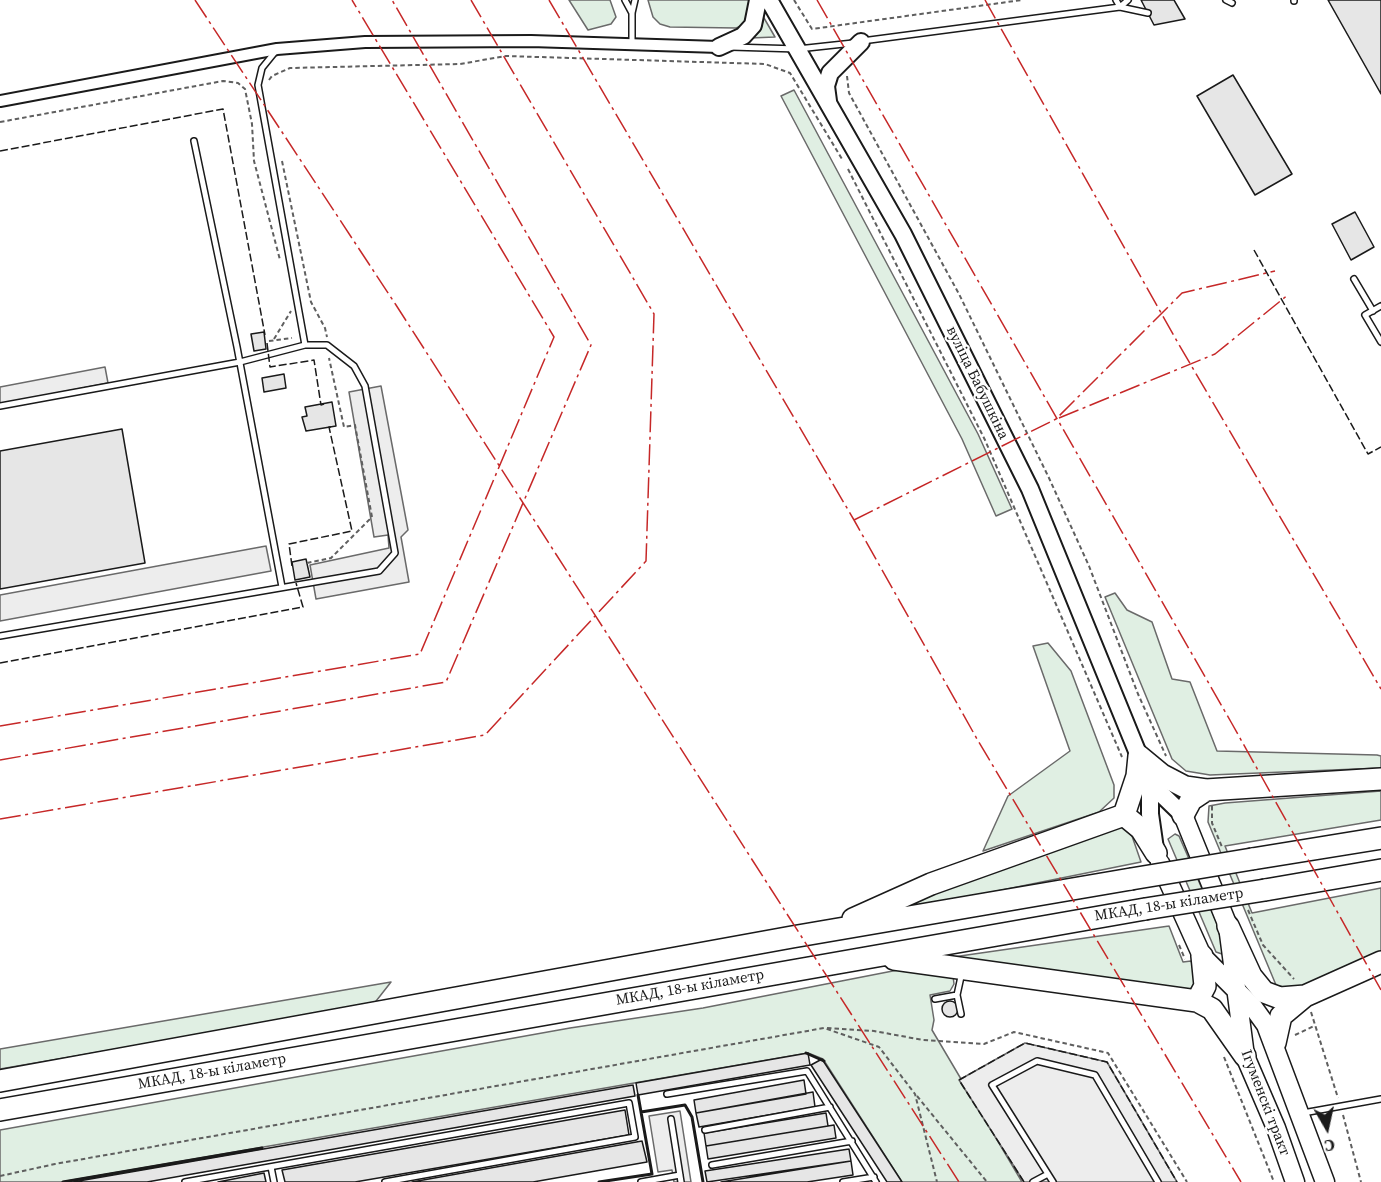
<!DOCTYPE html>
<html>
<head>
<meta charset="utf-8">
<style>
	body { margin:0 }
	#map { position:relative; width:1381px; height:1182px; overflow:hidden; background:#fff; font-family:"Source Serif 4",serif }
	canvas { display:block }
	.north { position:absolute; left:1297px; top:1098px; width:60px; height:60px; -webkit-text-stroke:4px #fff; paint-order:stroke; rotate:171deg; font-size:16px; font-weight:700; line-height:24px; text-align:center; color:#1a1a1a }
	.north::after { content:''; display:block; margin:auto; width:21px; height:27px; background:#1a1a1a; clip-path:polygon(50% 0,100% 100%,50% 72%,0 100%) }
</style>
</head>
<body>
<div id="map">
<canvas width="1381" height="1182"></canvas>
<div class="north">С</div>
</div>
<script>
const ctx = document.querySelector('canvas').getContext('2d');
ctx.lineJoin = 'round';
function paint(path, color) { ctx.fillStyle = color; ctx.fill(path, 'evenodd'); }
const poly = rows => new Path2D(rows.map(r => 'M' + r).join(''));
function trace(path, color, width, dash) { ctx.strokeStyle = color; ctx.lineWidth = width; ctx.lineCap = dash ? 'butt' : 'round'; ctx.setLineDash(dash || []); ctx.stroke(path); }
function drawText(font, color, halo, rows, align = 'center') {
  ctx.font = font + ' "Source Serif 4",serif'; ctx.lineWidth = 4.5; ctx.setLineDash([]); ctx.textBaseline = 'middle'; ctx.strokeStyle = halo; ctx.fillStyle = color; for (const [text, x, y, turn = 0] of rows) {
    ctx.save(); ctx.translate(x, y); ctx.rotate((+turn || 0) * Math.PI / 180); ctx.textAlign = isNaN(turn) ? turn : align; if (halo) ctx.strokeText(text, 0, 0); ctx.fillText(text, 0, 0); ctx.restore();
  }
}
const green = poly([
	[569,0,610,0,616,17,611,24,588,30,569,0],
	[648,0,750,0,752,10,744,25,736,28,670,27,660,24,653,17,648,0],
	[764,18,775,37,750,38,760,31,764,18],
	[794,90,978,434,1012,509,996,516,962,439,781,96,794,90],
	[1115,593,1127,610,1152,622,1172,679,1190,682,1217,751,1377,755,1381,756,1381,768,1210,775,1186,771,1172,759,1105,597,1115,593],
	[1048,643,1071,671,1114,785,1114,798,1099,812,983,851,1008,796,1070,751,1033,646,1048,643],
	[1381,791,1381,820,1225,846,1252,913,1381,888,1381,952,1295,990,1288,991,1276,985,1208,822,1209,806,1225,803,1381,791],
	[1122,826,1132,836,1141,862,878,915,955,882,1122,826],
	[1175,834,1179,836,1227,946,1226,952,1222,954,1216,952,1168,839,1175,834],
	[1169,926,1183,962,1191,961,1199,981,1196,991,953,957,1169,926],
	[903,969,953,976,954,984,950,991,930,995,934,1020,932,1030,1022,1182,902,1182,823,1059,808,1053,61,1182,0,1182,0,1130,570,1028,703,1008,903,969],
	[391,982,373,1005,0,1069,0,1049,391,982]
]);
paint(green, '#e0efe3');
trace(green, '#6a6a6a', 1.5);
const parking = poly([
	[105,367,108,383,0,404,0,387,105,367],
	[381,386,408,530,401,537,409,582,316,599,310,565,389,548,388,535,374,537,349,392,381,386],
	[266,546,271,571,0,621,0,595,266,546],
	[1025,1043,1107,1062,1177,1182,1024,1182,959,1080,1025,1043],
	[680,1111,691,1182,674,1182,672,1170,658,1172,649,1116,680,1111]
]);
paint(parking, '#ededed');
trace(parking, '#6a6a6a', 1.5);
const building = poly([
	[1141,0,1174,0,1185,19,1154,25,1141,0],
	[1328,0,1381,0,1381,94,1328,0],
	[1233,75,1292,174,1255,195,1197,96,1233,75],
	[1355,212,1374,247,1351,260,1332,224,1355,212],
	[264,332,266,349,254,351,251,334,264,332],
	[284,374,286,388,264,392,262,378,284,374],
	[332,402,336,426,306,431,302,417,307,416,305,407,332,402],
	[122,429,145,563,0,589,0,451,122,429],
	[306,559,310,577,295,580,292,562,306,559],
	'942 1009a8 8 0 1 1 16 0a8 8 0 1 1-16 0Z',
	[808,1053,810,1065,638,1095,636,1083,808,1053],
	[822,1059,902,1182,887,1182,811,1065,822,1059],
	[804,1080,806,1094,696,1113,694,1100,804,1080],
	[633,1085,635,1096,147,1182,73,1182,633,1085],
	[813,1092,815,1107,699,1127,696,1113,813,1092],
	[625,1110,629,1135,355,1182,285,1182,282,1170,625,1110],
	[826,1113,828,1126,706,1146,704,1133,826,1113],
	[834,1125,836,1138,708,1159,706,1146,834,1125],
	[642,1141,647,1162,533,1182,412,1182,642,1141],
	[849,1149,851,1161,707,1182,705,1171,849,1149],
	[851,1161,853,1175,807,1182,721,1182,851,1161],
	[264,1173,266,1182,218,1182,264,1173]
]);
paint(building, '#e6e6e6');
trace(building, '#1a1a1a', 1.5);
const lane = poly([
	[625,0,632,13],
	[1116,0,1120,7,1128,0],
	[1226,0,1232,3],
	[1294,0,1294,1],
	[862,41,1120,7,1148,13],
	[632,44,632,13,635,0],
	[731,47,798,49,853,43],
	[194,141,237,347,282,587],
	[1354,279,1373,311],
	[1381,306,1365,315,1381,342],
	[0,406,240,362,305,345,258,85,262,68,275,52],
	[0,636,379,571,395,553,365,386,354,366,327,345,305,345],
	[957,995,962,972],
	[935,999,957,995,961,1014],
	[667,1094,807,1071,876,1182],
	[1303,1113,1381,1099],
	[671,1119,681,1182],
	[705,1130,830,1107],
	[712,1165,852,1141],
	[271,1167,274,1182],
	[185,1182,629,1103,635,1137,385,1182],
	[641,1182,680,1175],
	[843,1182,874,1177],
	[1033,1182,1048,1174],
	[1053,1182,992,1085,1037,1061,1095,1075,1158,1182]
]);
const street = poly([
	[0,101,277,49,365,42,531,41,719,47]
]);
const secondary = poly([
	[769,0,903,234,1030,489,1150,783,1150,814,1155,849],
	[719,47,743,36,753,25,758,0],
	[828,101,826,86,830,73,861,42],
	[1150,783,1183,815]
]);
const primary = poly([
	[1183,815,1228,926,1245,1056,1276,1128,1295,1182],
	[1160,863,1202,956,1253,1007,1266,1025,1325,1182]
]);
const highway = poly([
	[1139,756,1162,775,1185,787,1206,790,1381,779],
	[1124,815,1141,829,1156,853],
	[1183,815,1191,800,1206,790],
	[1252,859,1381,838],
	[1265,890,1381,870],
	[853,919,931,884,1124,815,1137,776,1139,756],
	[1228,926,1251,976,1264,992,1280,998,1305,996],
	[894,959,1197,1001,1212,1009,1245,1056],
	[1197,1001,1205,986,1202,956],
	[1275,1043,1281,1016,1305,996,1381,962],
	[0,1081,792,937,1131,879],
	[0,1110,1145,909]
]);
trace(lane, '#1a1a1a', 8);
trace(street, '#1a1a1a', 14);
trace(secondary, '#1a1a1a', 20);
trace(primary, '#1a1a1a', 21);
trace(highway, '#1a1a1a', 24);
trace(poly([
	[794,0,812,29,1022,0],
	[847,76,849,93,959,294,1049,478,1089,566,1138,694,1166,756],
	[269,80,272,76,290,68,460,64,506,56,765,64,790,73,842,159],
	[0,122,223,81,238,83,245,89,252,124,254,161,280,260],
	[282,161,311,302,325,328,327,337],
	[848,169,985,440,1122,757],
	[274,339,291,311],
	[269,341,292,338],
	[307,563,331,558,372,517,355,425,344,427,329,358],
	[1212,806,1212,823,1222,847],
	[1248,910,1263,945,1294,979],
	[1179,945,1185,959],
	[1311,1012,1338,1098],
	[827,1028,874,1031,923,1040,984,1044,1014,1032,1108,1053,1187,1182],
	[1295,1035,1314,1026],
	[1224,1057,1274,1182],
	[917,1096,987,1182],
	[1343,1115,1361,1182],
	[0,1176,55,1164,824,1028,879,1047,915,1094,937,1182]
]), '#5f5f5f', 2, [4.5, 3]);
trace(lane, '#fff', 5);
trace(street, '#fff', 10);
trace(secondary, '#fff', 16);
trace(primary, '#fff', 18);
trace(highway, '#fff', 21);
const highwayBridge = poly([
	[1131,879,1252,859],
	[1145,909,1265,890]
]);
trace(highwayBridge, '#1a1a1a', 24, []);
trace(highwayBridge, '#fff', 21);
trace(poly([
	[0,151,223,109,265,335],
	[1254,250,1368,454,1381,447],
	[267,343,270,367,314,360,321,405,324,404],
	[292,566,289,544,352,531,329,427,332,427],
	[0,663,303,607,296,583],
	[1024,1182,959,1080,1025,1043,1107,1062,1177,1182]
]), '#1a1a1a', 1.5, [8, 3]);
trace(poly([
	[806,1053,824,1061],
	[638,1095,641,1112],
	[63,1182,262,1148],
	[599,1182,652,1174,641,1112,685,1105,692,1117,703,1182]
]), '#1a1a1a', 3);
trace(poly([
	[195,0,396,305,959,1182],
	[549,0,854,520,977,739,1241,1182],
	[817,0,1231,722,1381,990],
	[985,0,1178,343,1381,689],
	[1059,418,1215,354,1289,294],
	[854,520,1056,419,1182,293,1275,271],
	[0,726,420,654,554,337,352,0],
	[0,760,446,682,591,345,392,0],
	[0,819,485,735,646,561,654,314,471,0]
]), '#c62828', 1.5, [21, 4.5, 3, 4.5]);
drawText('15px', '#1a1a1a', '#fff', [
	["вуліца Бабушкіна",977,383,64],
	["МКАД, 18-ы кіламетр",1169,905,-9],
	["МКАД, 18-ы кіламетр",690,988,-10],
	["МКАД, 18-ы кіламетр",212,1072,-10],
	["Ігуменскі тракт",1265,1103,69]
]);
</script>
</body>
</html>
